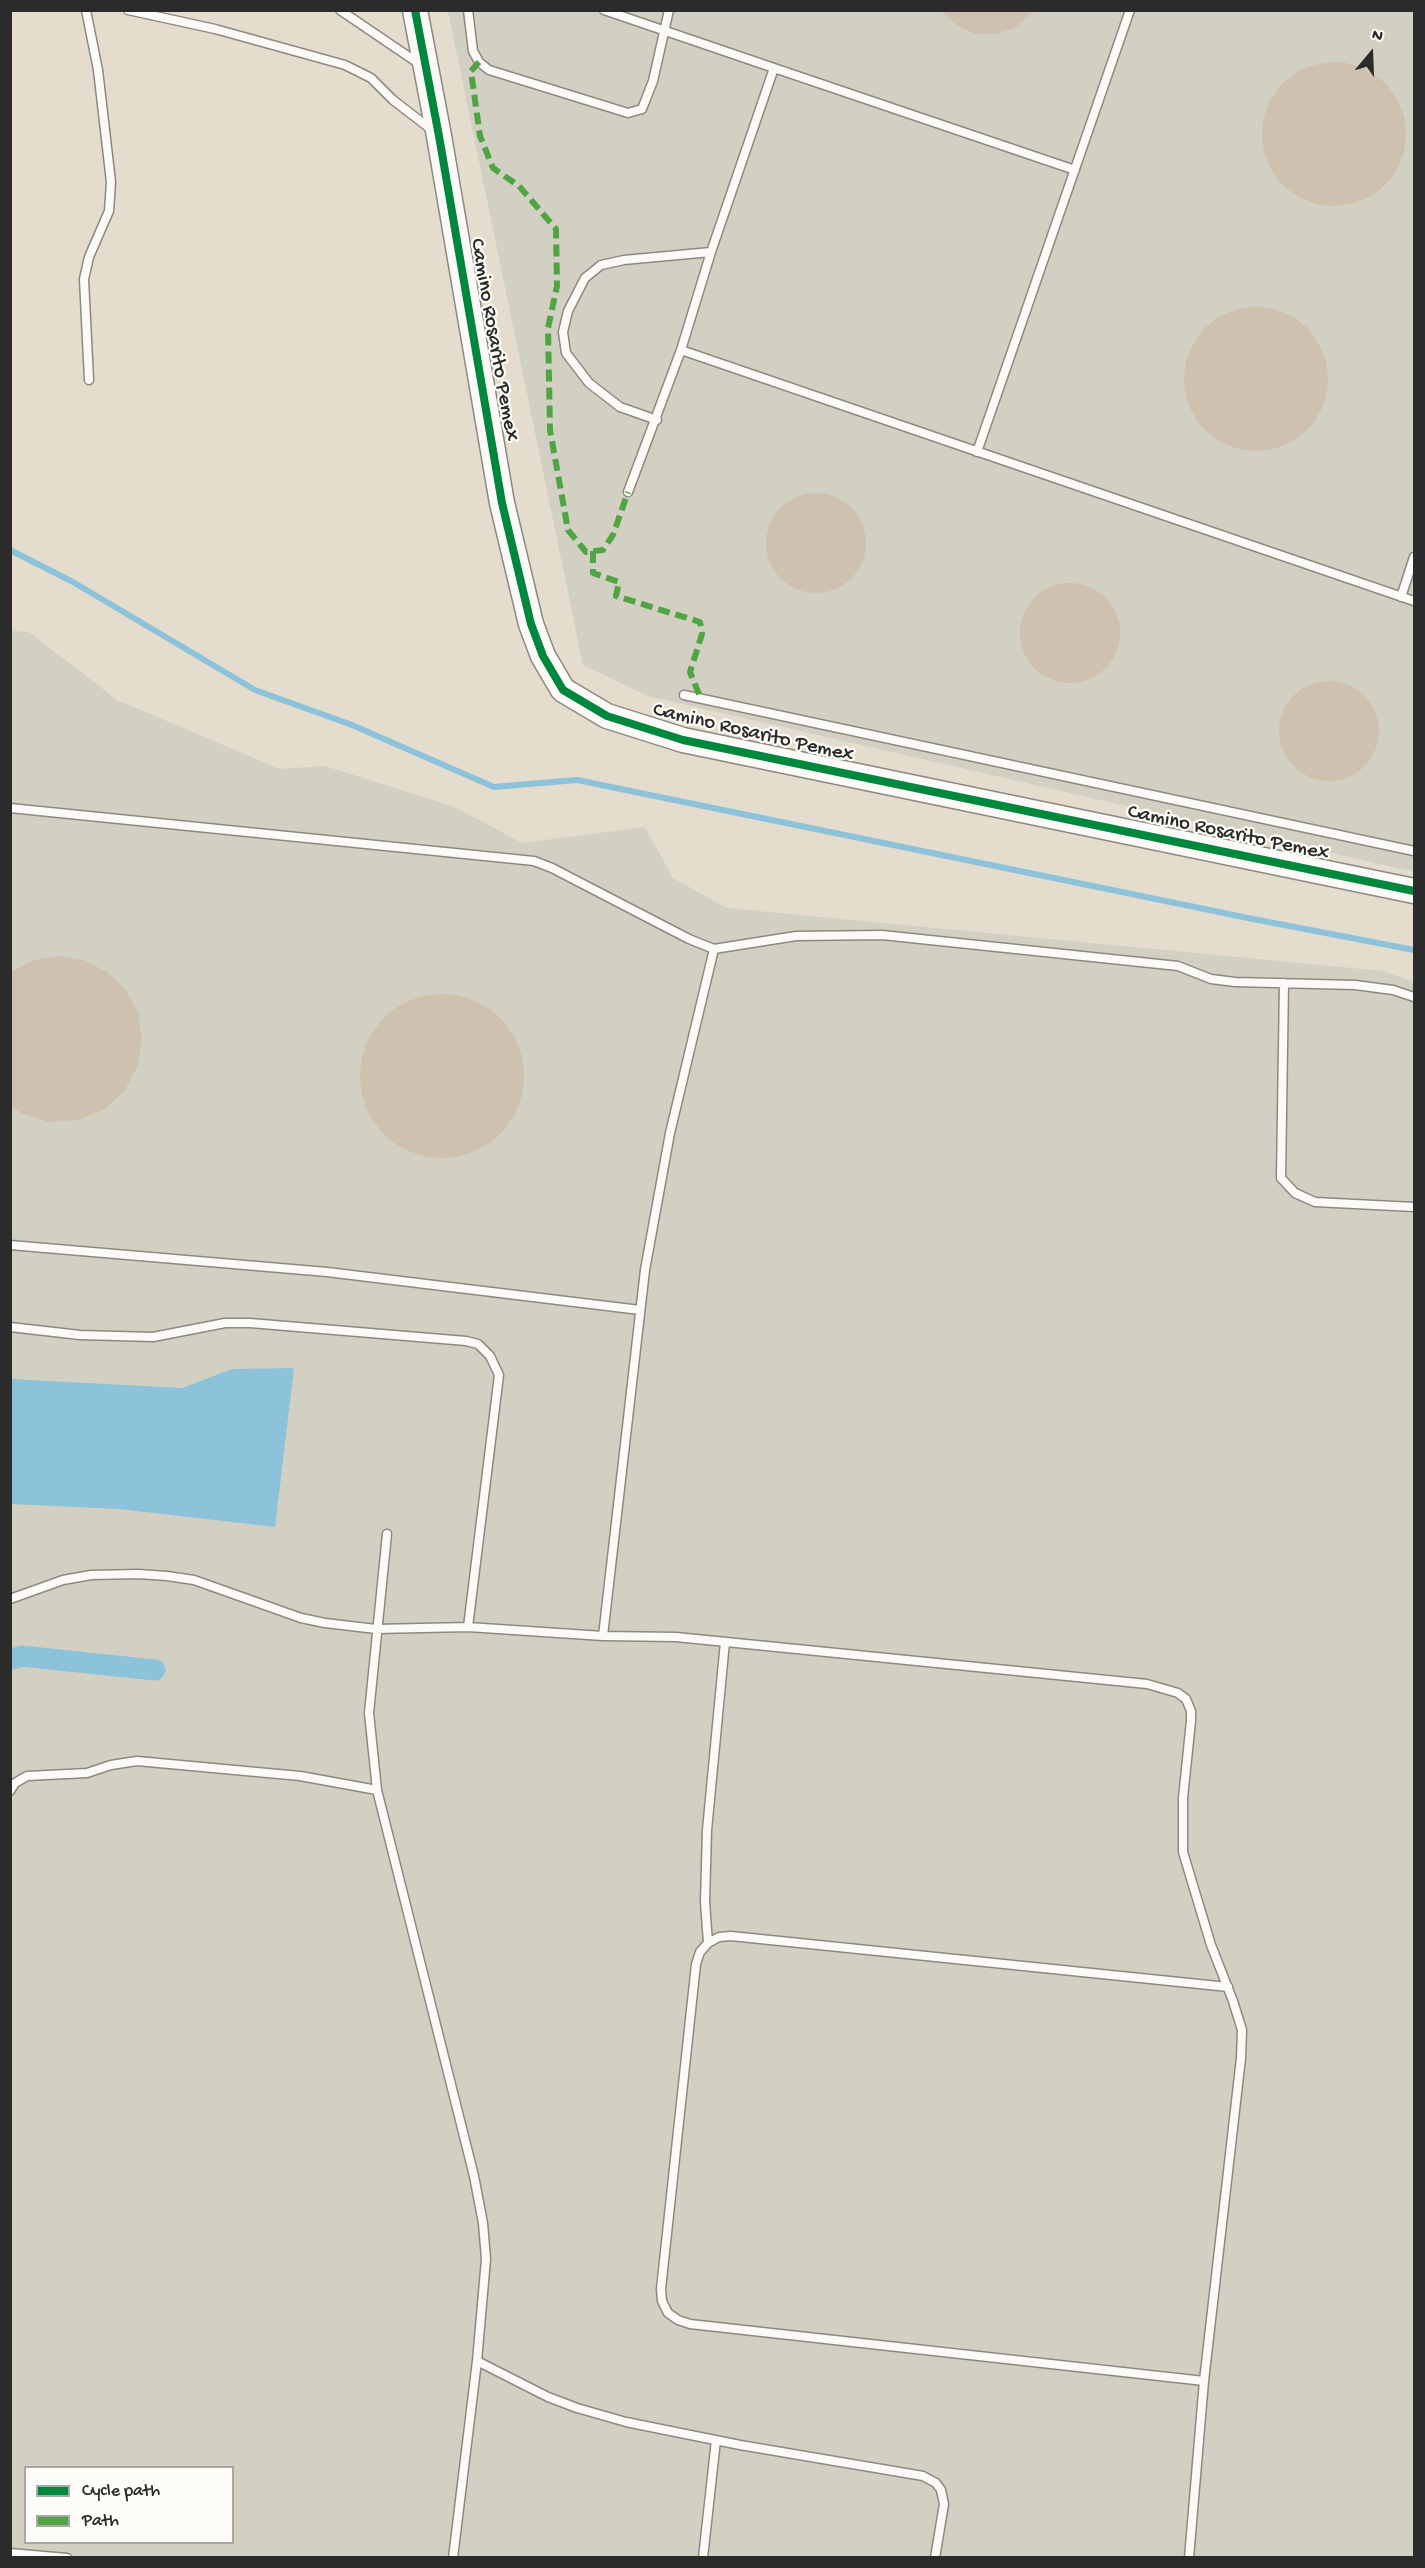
<!DOCTYPE html>
<html>
<head>
<meta charset="utf-8">
<style>
	body { margin:0 }
	#map { position:relative; width:1425px; height:2568px; overflow:hidden; background:#e4dccc; font-family:"Gochi Hand",sans-serif }
	canvas { display:block }
	.frame { position:absolute; inset:0; border:12px solid #2b2b2b; pointer-events:none }
	.legend { position:absolute; left:24px; top:2466px; width:210px; height:78px; box-sizing:border-box; background:#fdfcf7; border:2px solid #a9a8a5; margin:0; padding:8px 10px; list-style:none; font-size:18px; color:#2b2b2b }
	.legend li { display:flex; align-items:center; gap:12px; height:30px }
	.legend b { width:30px; border:2px solid #a9a8a5 }
	.north { position:absolute; left:1341px; top:24px; width:60px; height:60px; -webkit-text-stroke:4px #fdfcf7; paint-order:stroke; rotate:19deg; font-size:16px; font-weight:700; line-height:24px; text-align:center; color:#2b2b2b }
	.north::after { content:''; display:block; margin:auto; width:21px; height:27px; background:#2b2b2b; clip-path:polygon(50% 0,100% 100%,50% 72%,0 100%) }
</style>
</head>
<body>
<div id="map">
<canvas width="1425" height="2568"></canvas>
<div class="frame"></div>
<ul class="legend">
<li><b style="height:8px;background:#00873e"></b>Cycle path</li>
<li><b style="height:8px;background:#51a443"></b>Path</li>
</ul>
<div class="north">N</div>
</div>
<script>
const ctx = document.querySelector('canvas').getContext('2d');
ctx.lineJoin = 'round';
function paint(path, color) { ctx.fillStyle = color; ctx.fill(path, 'evenodd'); }
const poly = rows => new Path2D(rows.map(r => 'M' + r).join(''));
function trace(path, color, width, dash) { ctx.strokeStyle = color; ctx.lineWidth = width; ctx.lineCap = dash ? 'butt' : 'round'; ctx.setLineDash(dash || []); ctx.stroke(path); }
function drawText(font, color, halo, rows, align = 'center') {
  ctx.font = font + ' "Gochi Hand",sans-serif'; ctx.lineWidth = 4.5; ctx.setLineDash([]); ctx.textBaseline = 'middle'; ctx.strokeStyle = halo; ctx.fillStyle = color; for (const [text, x, y, turn = 0] of rows) {
    ctx.save(); ctx.translate(x, y); ctx.rotate((+turn || 0) * Math.PI / 180); ctx.textAlign = isNaN(turn) ? turn : align; if (halo) ctx.strokeText(text, 0, 0); ctx.fillText(text, 0, 0); ctx.restore();
  }
}
paint(poly([
	[448,11,1414,11,1414,872,648,696,583,665],
	[11,631,29,632,117,700,280,769,325,766,455,807,522,843,645,827,673,878,727,908,1383,971,1414,982,1414,2557,11,2558],
	[26,2468,232,2468,232,2542,26,2542]
]), '#d2d0c2');
paint(poly([
	[294,1368,275,1527,119,1509,11,1504,11,1379,182,1388,232,1369]
]), '#8cc3db');
trace(poly([
	[10,550,73,582,255,690,352,725,494,787,577,780,1253,919,1414,950]
]), '#8cc3db', 6);
trace(poly([
	[10,1660,21,1656,155,1670]
]), '#8cc3db', 21);
paint(poly([
	[940,10,1036,10,1013,29,995,34,975,34,958,26],
	'1262 134a72 72 0 1 1 144 0a72 72 0 1 1-144 0Z',
	'1184 379a72 72 0 1 1 144 0a72 72 0 1 1-144 0Z',
	'766 543a50 50 0 1 1 100 0a50 50 0 1 1-100 0Z',
	'1020 633a50 50 0 1 1 100 0a50 50 0 1 1-100 0Z',
	'1279 731a50 50 0 1 1 100 0a50 50 0 1 1-100 0Z',
	[58,956,84,960,107,972,126,990,138,1013,142,1039,138,1065,125,1090,104,1110,77,1120,48,1122,21,1113,10,1105,10,972,32,961],
	'360 1076a82 82 0 1 1 164 0a82 82 0 1 1-164 0Z'
]), '#cfc1af');
const lane = poly([
	[86,10,98,70,111,182,109,211,89,257,84,279,89,380],
	[128,10,215,29,345,65,371,78,393,100,432,130],
	[340,10,421,65],
	[468,10,473,51,479,62,489,70,628,113,642,109,653,81,669,10],
	[604,10,774,68,711,252,681,350,1414,601],
	[774,68,1075,170],
	[657,420,620,407,589,383,566,353,563,332,568,311,585,278,601,265,624,260,711,252],
	[977,452,1130,10],
	[628,492,681,350],
	[1401,597,1414,557],
	[684,695,1414,851],
	[10,808,534,861,552,868,689,939,714,949,670,1133,645,1270,603,1636],
	[714,949,796,936,882,935,1178,966,1211,979,1235,982,1355,985,1393,990,1414,997],
	[1284,983,1281,1178,1295,1193,1315,1202,1414,1207],
	[10,1245,327,1272,640,1310],
	[10,1327,80,1335,153,1337,225,1323,250,1323,466,1341,478,1344,490,1356,499,1375,468,1627],
	[387,1534,369,1713,377,1790,474,2176,483,2223,486,2259,477,2361,453,2558],
	[10,1599,63,1580,91,1575,138,1574,167,1576,194,1580,301,1618,325,1623,376,1629,468,1627,603,1636,676,1637,1147,1684,1178,1693,1186,1699,1191,1711,1191,1721,1183,1798,1183,1852,1211,1945,1233,2001,1242,2030,1241,2058,1204,2381,1189,2558],
	[10,1791,15,1783,27,1776,87,1773,111,1765,137,1761,300,1776,377,1790],
	[708,1943,705,1902,707,1830,725,1642],
	[477,2361,548,2397,577,2408,626,2422,740,2445,923,2476,936,2483,941,2490,944,2504,935,2558],
	[1204,2381,690,2324,678,2320,668,2313,662,2301,661,2289,696,1964,700,1952,708,1943,719,1937,731,1936,1228,1987],
	[10,2553,67,2558],
	[703,2558,716,2440]
]);
const secondary = poly([
	[415,10,439,136,502,503,531,624,543,656,563,690,607,716,683,740,1414,891]
]);
trace(lane, '#8d8981', 11);
trace(secondary, '#8d8981', 27);
trace(lane, '#fbfaf7', 8);
trace(secondary, '#fbfaf7', 24);
trace(poly([
	[479,62,471,71,480,136,493,168,519,186,556,229,557,286,548,328,550,430,568,530,586,552,603,550,613,535,628,492],
	[593,551,593,573,619,582,616,596,700,622,702,634,690,672,701,699]
]), '#51a443', 6, [12, 6]);
trace(poly([
	[415,10,439,136,502,503,531,624,543,656,563,690,607,716,683,740,1414,891]
]), '#00873e', 8);
drawText('21px', '#2b2b2b', '#fdfcf7', [
	["Camino Rosarito Pemex",493,340,80],
	["Camino Rosarito Pemex",753,734,13],
	["Camino Rosarito Pemex",1228,834,12]
]);
</script>
</body>
</html>
